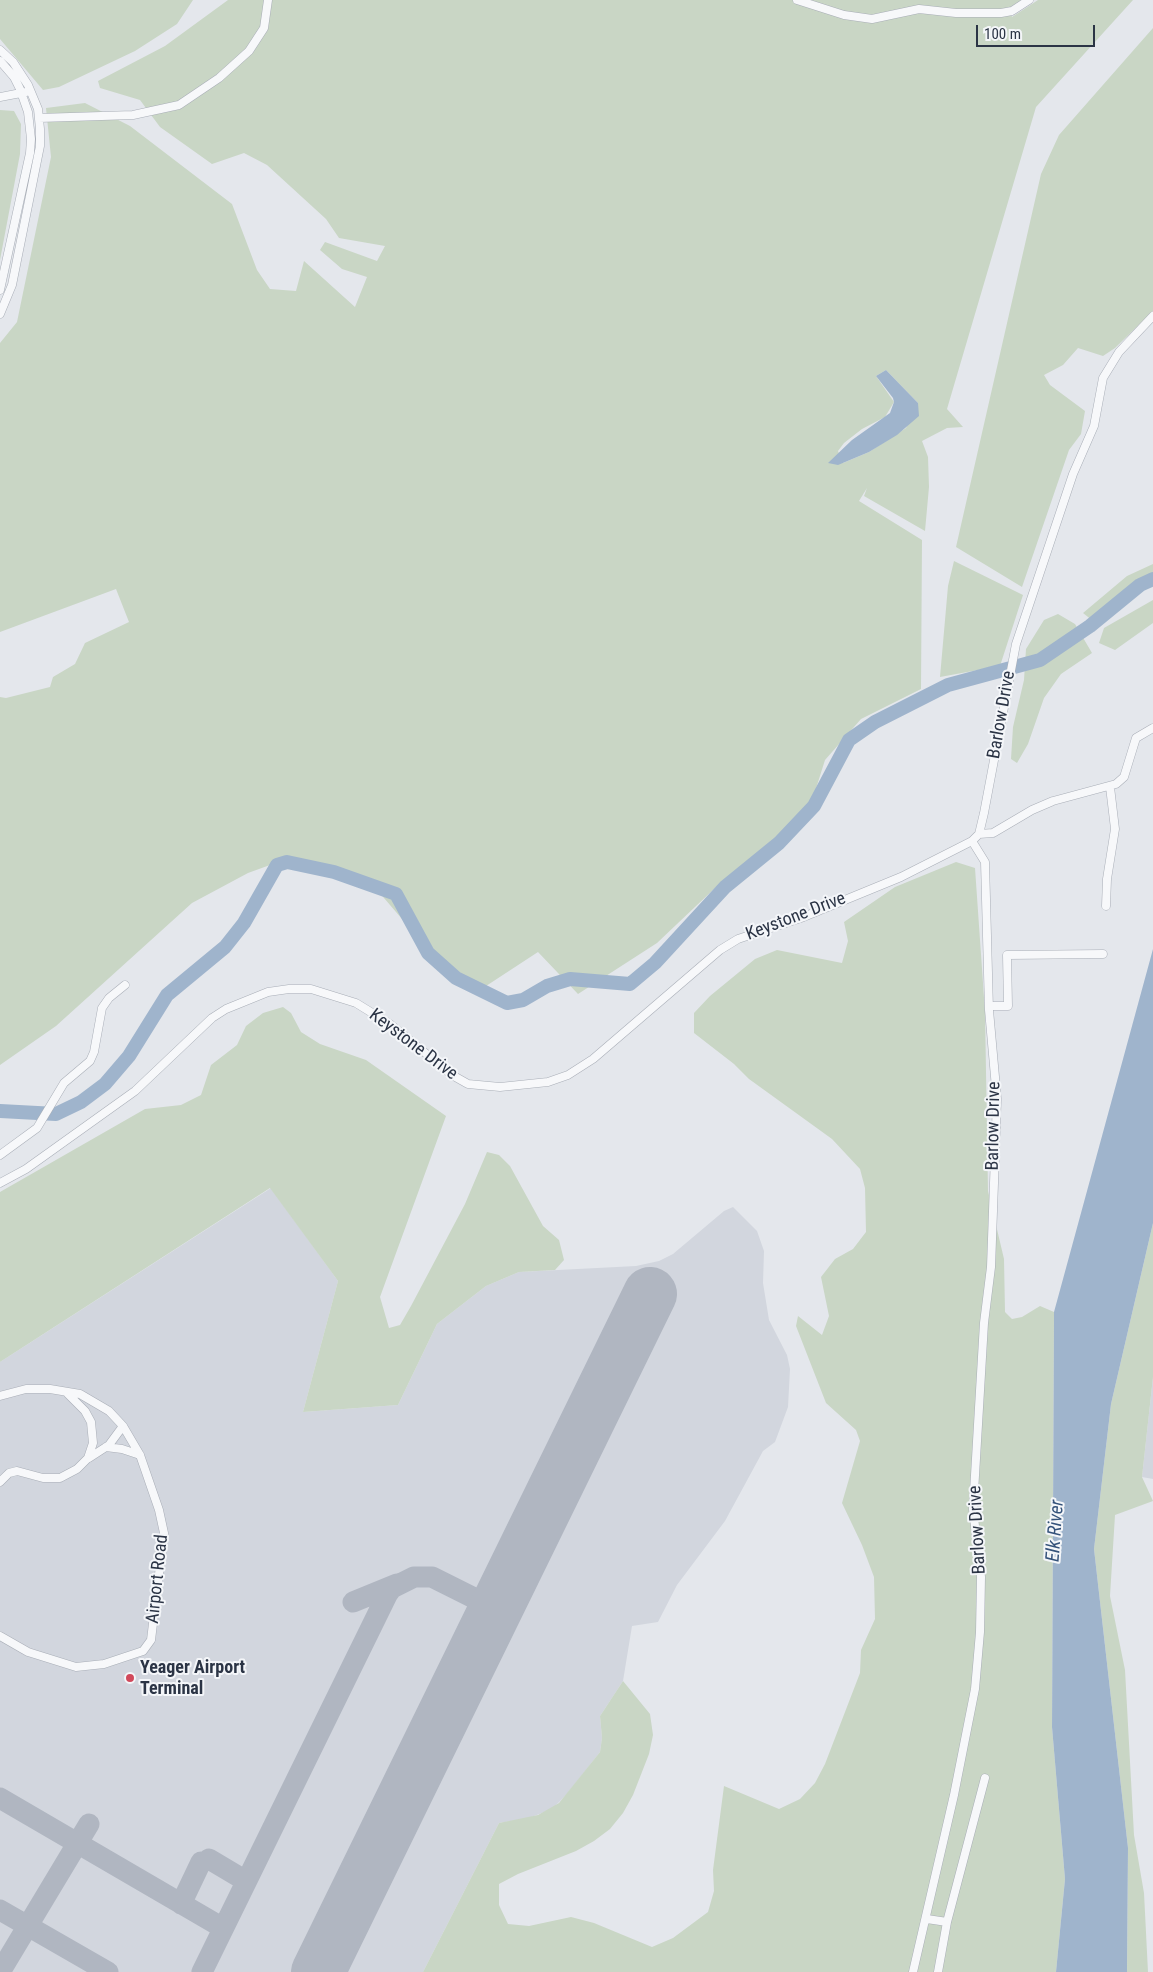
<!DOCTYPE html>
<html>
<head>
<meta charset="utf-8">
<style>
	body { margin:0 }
	#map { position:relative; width:1153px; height:1972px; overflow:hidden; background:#e4e7ec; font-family:"Roboto Condensed",sans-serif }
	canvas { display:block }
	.scale { position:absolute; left:976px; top:25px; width:119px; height:22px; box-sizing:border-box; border:2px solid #2b3445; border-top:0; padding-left:6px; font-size:15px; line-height:18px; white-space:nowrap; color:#2b3445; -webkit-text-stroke:4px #f4f6f9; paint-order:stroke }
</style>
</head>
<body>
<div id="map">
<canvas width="1153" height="1972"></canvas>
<div class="scale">100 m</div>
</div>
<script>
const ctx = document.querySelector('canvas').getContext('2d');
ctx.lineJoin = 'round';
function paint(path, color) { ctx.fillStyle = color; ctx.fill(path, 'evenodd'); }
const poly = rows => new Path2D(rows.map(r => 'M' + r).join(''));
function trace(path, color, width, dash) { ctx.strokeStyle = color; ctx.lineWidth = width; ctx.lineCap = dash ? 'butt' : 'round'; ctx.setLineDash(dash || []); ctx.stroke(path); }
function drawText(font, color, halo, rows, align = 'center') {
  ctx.font = font + ' "Roboto Condensed",sans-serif'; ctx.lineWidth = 4; ctx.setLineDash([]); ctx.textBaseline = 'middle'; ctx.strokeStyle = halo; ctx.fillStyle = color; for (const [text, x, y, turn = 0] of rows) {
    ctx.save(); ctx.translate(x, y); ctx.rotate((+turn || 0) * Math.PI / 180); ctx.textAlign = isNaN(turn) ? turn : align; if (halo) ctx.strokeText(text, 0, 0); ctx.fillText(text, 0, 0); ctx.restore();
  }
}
paint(poly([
	[271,1188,338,1281,303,1412,398,1405,437,1324,486,1286,519,1272,636,1266,659,1261,673,1254,724,1211,733,1207,757,1231,764,1251,763,1283,769,1320,787,1355,790,1369,788,1407,775,1442,763,1451,725,1521,677,1585,658,1622,632,1626,623,1681,600,1716,602,1738,600,1752,567,1794,552,1809,529,1818,499,1823,423,1972,0,1972,0,1362],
	[1153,1377,1153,1479,1142,1477]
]), '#d2d6de');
paint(poly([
	[0,0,193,0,177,24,135,51,59,87,43,90,0,39],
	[228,0,1025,0,1010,9,1012,17,1038,0,1133,0,1036,107,947,409,963,427,947,428,922,441,928,457,929,487,925,531,864,496,867,488,859,501,922,540,921,689,861,719,825,760,813,798,787,832,715,888,657,943,578,994,538,952,483,988,437,966,414,933,372,884,335,871,281,861,248,873,192,903,56,1026,0,1065,0,697,6,698,50,687,53,677,75,664,85,643,129,622,116,589,0,632,0,343,17,322,51,157,46,108,85,103,130,126,232,204,257,270,270,289,296,291,304,261,355,307,367,277,342,269,320,250,325,242,377,261,385,246,339,238,326,219,267,165,244,153,212,164,160,127,140,100,100,88,98,81,165,46],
	[886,370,918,403,906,428,869,452,843,463,838,451,844,443,862,429,885,417,894,402,876,376],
	[1153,28,1153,311,1115,348,1103,356,1078,348,1063,365,1044,375,1050,385,1085,411,1081,434,1069,450,1022,587,956,547,1041,174,1059,135],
	[0,110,14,111,21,124,20,154,0,260],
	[954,561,1023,595,1000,666,940,677,948,586],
	[1153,564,1153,575,1122,594,1093,621,1083,613,1127,576],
	[1153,600,1153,623,1115,650,1099,643,1104,628],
	[1058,614,1075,624,1092,653,1061,674,1044,698,1028,744,1017,763,1011,759,1013,727,1024,680,1026,649,1044,620],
	[956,862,975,868,985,1012,988,1191,1004,1259,1005,1312,1012,1319,1022,1317,1040,1306,1054,1312,1052,1727,1065,1879,1056,1972,423,1972,499,1823,538,1815,559,1803,600,1752,602,1738,600,1716,623,1681,650,1714,653,1735,649,1754,633,1795,623,1813,610,1829,594,1841,576,1851,518,1874,499,1884,499,1905,508,1924,529,1926,571,1917,594,1923,652,1947,673,1938,708,1912,714,1891,713,1870,724,1786,779,1809,800,1799,815,1783,825,1764,860,1673,861,1650,875,1619,874,1577,862,1545,842,1503,860,1441,856,1430,826,1403,796,1326,798,1316,822,1335,829,1316,821,1277,835,1259,853,1249,866,1232,865,1188,860,1169,832,1139,749,1079,734,1064,694,1033,694,1013,710,996,755,959,777,950,842,963,848,941,844,922,895,887],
	[283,1007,291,1013,301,1032,320,1044,366,1060,446,1116,380,1297,389,1328,400,1325,411,1306,465,1204,487,1152,499,1155,510,1166,543,1226,559,1240,564,1260,555,1270,519,1272,486,1286,437,1324,398,1405,303,1412,338,1281,270,1188,0,1362,0,1192,145,1109,181,1105,201,1095,211,1065,237,1045,246,1026,263,1013],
	[1153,1223,1153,1377,1142,1477,1153,1501,1115,1515,1110,1596,1125,1670,1134,1835,1144,1893,1148,1972,1127,1972,1128,1848,1094,1549,1111,1404]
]), '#c9d6c5');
paint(poly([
	[886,370,918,403,919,416,897,435,869,452,838,465,828,463,852,440,890,413,894,402,893,398,876,376],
	[1153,949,1153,1223,1111,1404,1094,1549,1128,1848,1127,1967,1127,1972,1056,1972,1065,1879,1052,1727,1054,1312]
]), '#9fb4cc');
trace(poly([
	[0,1111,56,1114,81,1102,105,1084,129,1056,167,995,225,947,244,923,277,865,287,862,334,872,396,894,428,953,456,978,507,1003,523,1000,547,986,570,979,630,984,655,963,725,887,779,843,814,806,849,740,875,722,948,685,1040,660,1090,626,1140,585,1153,579]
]), '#9fb4cc', 14);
trace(poly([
	[353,1602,397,1584],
	[0,1798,223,1928],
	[209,1859,246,1881],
	[181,1904,201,1862],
	[0,1910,108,1972],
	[0,1972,89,1824],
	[202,1972,387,1595,392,1588,414,1577,432,1577,496,1609]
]), '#b0b6c1', 21);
trace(poly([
	[318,1972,650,1294]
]), '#b0b6c1', 54);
const minor = poly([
	[797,0,844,15,872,19,919,9,956,13,1001,13,1012,11,1029,0],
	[0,50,13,62,28,85,38,109,40,129,40,146,12,285,0,314],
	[0,61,14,77,20,89,28,112,31,139,30,153,0,290],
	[0,97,26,92],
	[39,118,133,115,179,105,219,78,249,51,264,28,268,0],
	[979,834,993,833,1032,810,1053,801,1116,784,1124,777,1136,738,1153,728],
	[1106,906,1107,879,1115,829,1110,787],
	[989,1006,1008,1006,1007,955,1103,954],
	[0,1155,37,1128,64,1083,90,1061,94,1052,102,1008,109,998,125,985],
	[0,1183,26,1169,135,1091,212,1018,226,1009,268,992,289,989,311,989,356,1003,390,1024,452,1075,468,1084,500,1087,548,1082,568,1075,593,1059,720,950,738,939,801,918,901,877,972,841,979,834,984,813,1016,644,1073,474,1094,426,1103,378,1119,352,1153,316],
	[0,1396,26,1389,50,1389,80,1394,109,1411,123,1426,140,1455,159,1510,164,1533,151,1640,143,1651,104,1664,76,1667,28,1652,0,1636],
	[106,1447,122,1449,140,1455],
	[89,1458,109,1445,123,1426],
	[0,1482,9,1473,17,1471,43,1478,60,1478,77,1469,88,1458,93,1443,91,1422,85,1411,68,1394],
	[927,1919,947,1922],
	[913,1972,954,1795,975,1689,980,1632,981,1577,973,1509,984,1323,991,1267,997,1099,989,1010,985,862,972,841],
	[938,1972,947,1922,985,1778]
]);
trace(minor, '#a9aeb7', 9);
trace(minor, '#f7f8fa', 8);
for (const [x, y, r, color] of [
	[130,1678,5,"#d1495b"]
]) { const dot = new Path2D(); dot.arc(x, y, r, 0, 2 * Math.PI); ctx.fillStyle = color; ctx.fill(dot); trace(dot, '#f4f6f9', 2); }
drawText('18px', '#2b3445', '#f4f6f9', [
	["Barlow Drive",1002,715,-80],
	["Keystone Drive",796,917,-21],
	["Keystone Drive",413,1045,37],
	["Barlow Drive",994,1126,-89],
	["Barlow Drive",978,1530,-93],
	["Airport Road",158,1579,-84]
]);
drawText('bold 18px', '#2b3445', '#f4f6f9', [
	["Yeager Airport",140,1668],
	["Terminal",140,1689]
], 'left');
drawText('italic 19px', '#34527a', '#f4f6f9', [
	["Elk River",1056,1531,-86]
]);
</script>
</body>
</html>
